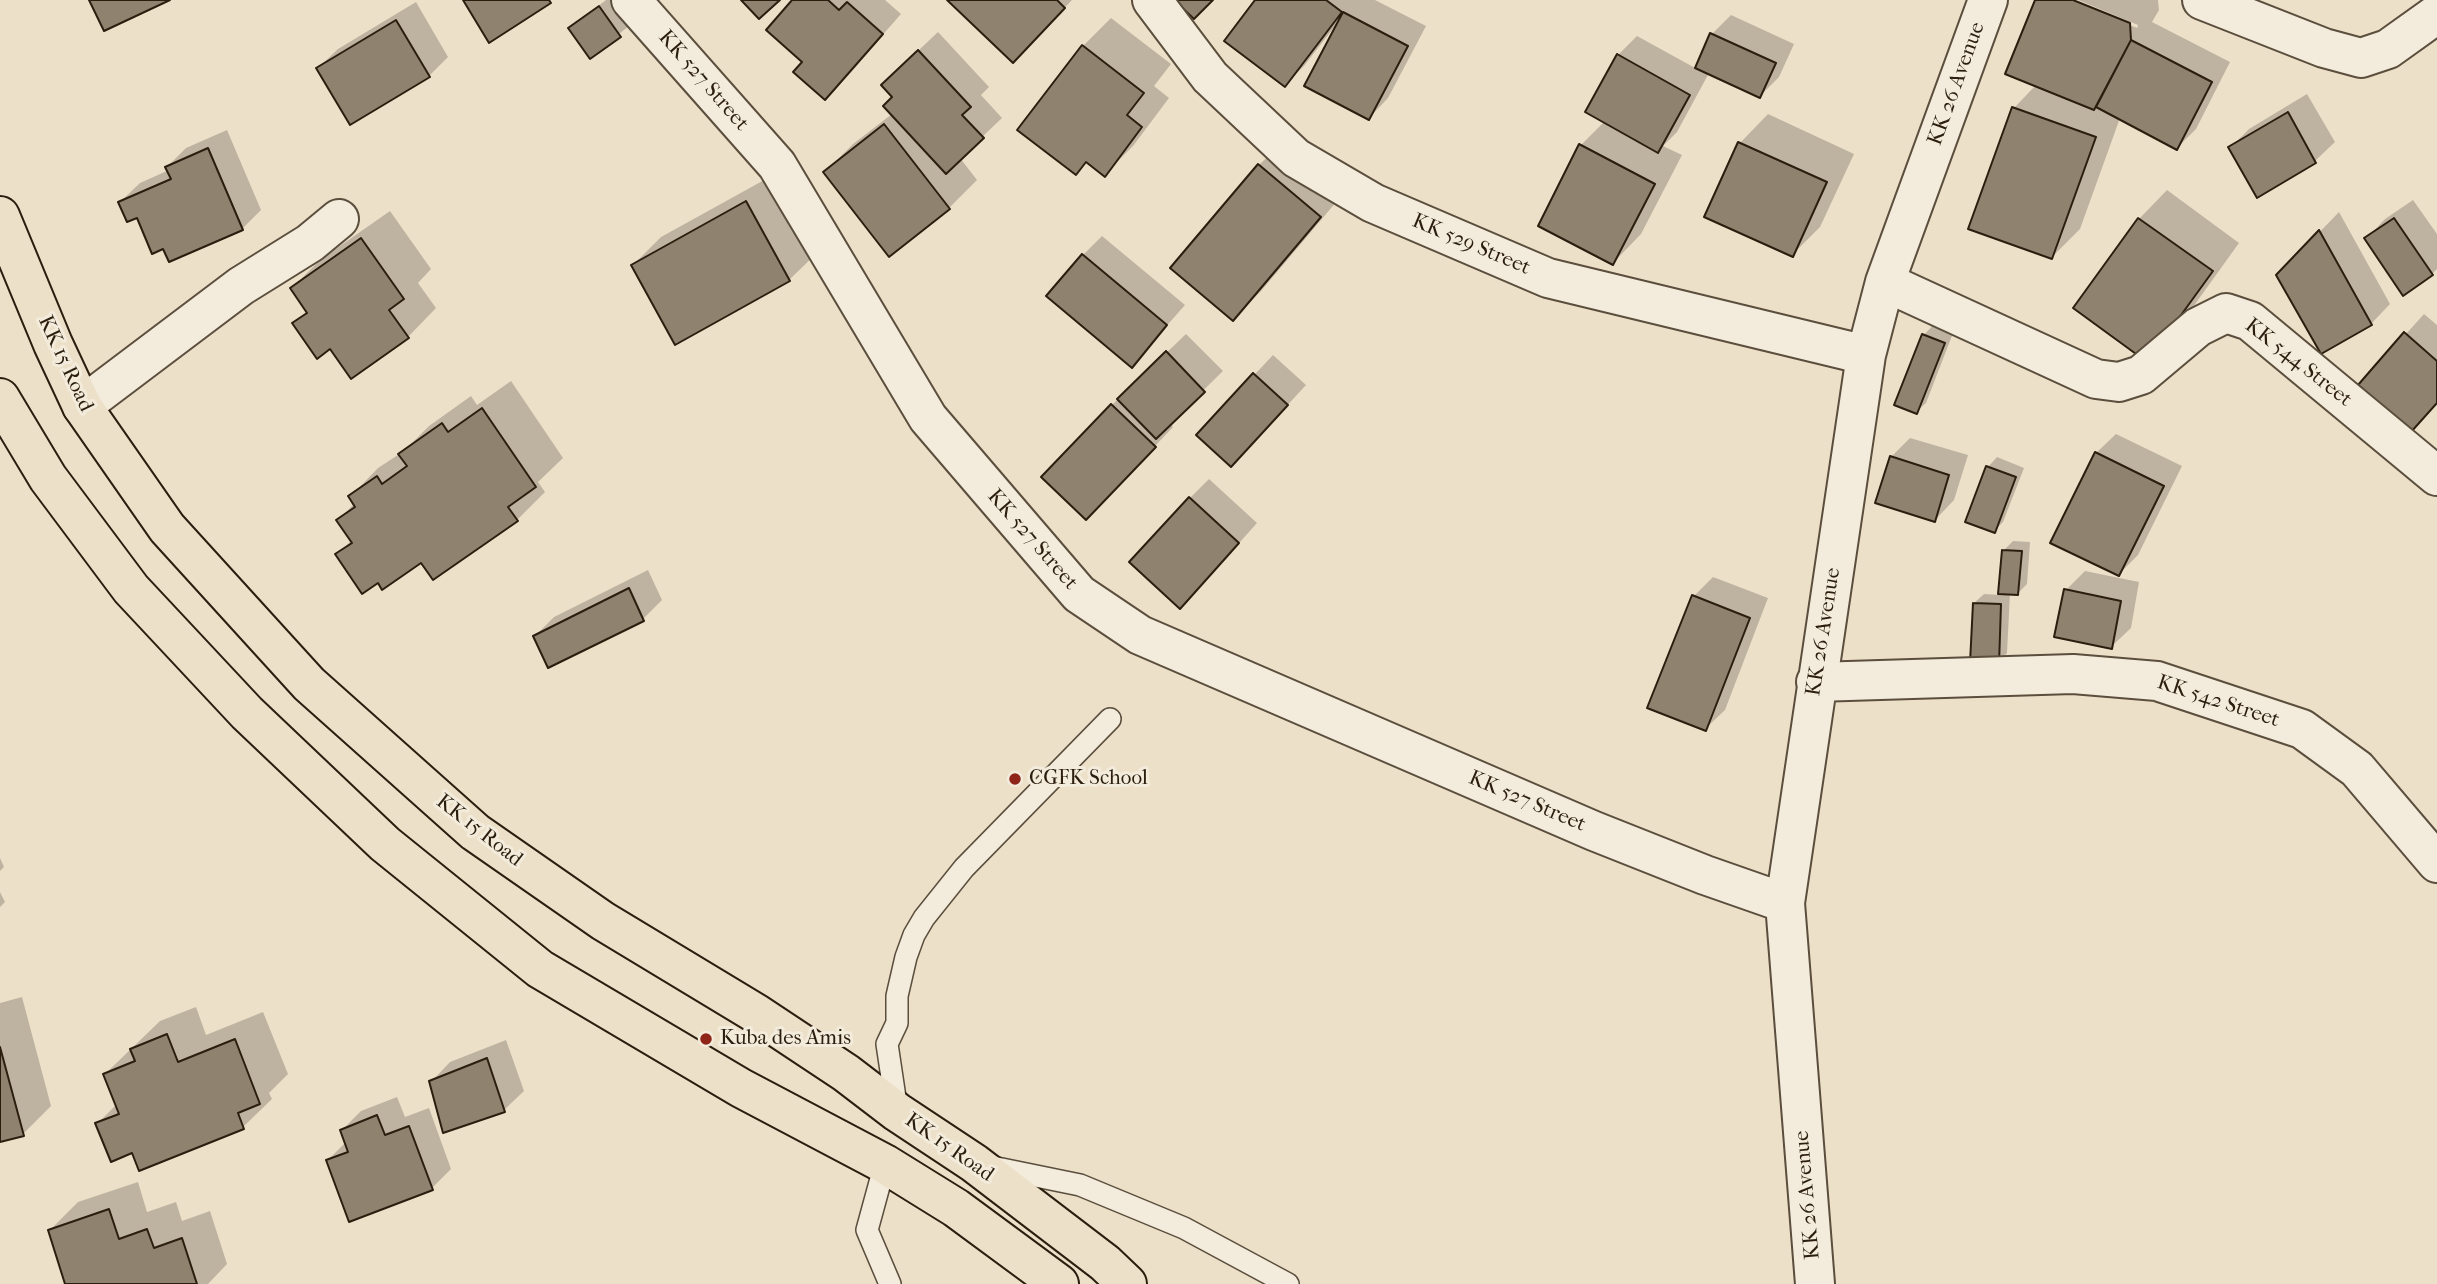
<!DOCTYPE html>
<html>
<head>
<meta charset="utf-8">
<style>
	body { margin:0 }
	canvas { display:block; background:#ece0c8 }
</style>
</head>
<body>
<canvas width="2437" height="1284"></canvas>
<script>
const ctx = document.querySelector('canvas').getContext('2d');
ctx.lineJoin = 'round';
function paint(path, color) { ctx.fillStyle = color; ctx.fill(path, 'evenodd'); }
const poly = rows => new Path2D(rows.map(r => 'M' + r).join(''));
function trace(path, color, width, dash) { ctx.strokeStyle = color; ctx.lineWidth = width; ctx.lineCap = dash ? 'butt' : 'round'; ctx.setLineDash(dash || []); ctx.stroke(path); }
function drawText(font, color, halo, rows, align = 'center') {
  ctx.font = font + ' "IM FELL French Canon",serif'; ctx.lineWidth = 6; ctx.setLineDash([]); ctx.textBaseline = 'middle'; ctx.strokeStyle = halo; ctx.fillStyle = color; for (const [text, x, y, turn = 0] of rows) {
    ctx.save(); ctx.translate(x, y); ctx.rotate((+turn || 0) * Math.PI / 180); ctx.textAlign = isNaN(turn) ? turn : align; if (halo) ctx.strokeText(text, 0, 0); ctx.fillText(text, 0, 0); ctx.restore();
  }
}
paint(poly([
	[606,0,611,0,629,26,590,57,570,28],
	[795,0,885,0,901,14,844,79,804,62],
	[950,0,1072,0,1041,32],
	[1258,0,1375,0,1426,26,1388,98,1369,118,1335,26,1304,66,1285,85],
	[2037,0,2069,0,2137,28,2138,25,2078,0,2158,0,2159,10,2152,22,2230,62,2196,129,2177,148,2120,118,2080,229,2052,257,2014,108,2036,85],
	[416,2,448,57,429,76,318,68,338,49],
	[1731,15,1794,44,1779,77,1760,96,1709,73,1677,132,1663,146,1682,155,1641,234,1613,263,1581,145,1605,121,1618,55,1637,36,1697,69,1712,34],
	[1111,18,1171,64,1154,86,1169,98,1133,146,1105,174,1088,161,1076,172,1020,129,1083,46],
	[938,32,989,87,981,95,1002,118,960,158,977,180,949,208,825,172,853,144,892,114,903,65],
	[2307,94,2335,142,2315,161,2257,195,2230,148,2249,129],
	[1768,114,1854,154,1820,227,1792,255,1706,216,1740,143],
	[227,130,261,210,242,229,164,247,138,216,120,202,140,183,169,170,167,167,186,148],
	[1288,137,1348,188,1261,291,1233,319,1173,268,1259,165],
	[775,174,818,252,789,280,633,265,661,237],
	[2167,190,2239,243,2175,332,2075,307,2139,219],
	[2413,200,2437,234,2437,269,2432,274,2366,239,2385,219],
	[390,211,431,269,418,283,436,308,408,337,330,347,295,324,308,310,292,288,320,260],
	[2339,212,2390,304,2371,324,2278,275],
	[1102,236,1185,305,1132,365,1083,255],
	[2424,314,2437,325,2437,403,2360,385],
	[1933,325,1953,333,1926,403,1916,412,1924,335],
	[1186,334,1223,371,1170,423,1173,427,1105,499,1044,477,1112,405],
	[1273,355,1306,385,1250,446,1198,435],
	[511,381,563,458,538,482,545,492,517,520,378,581,337,554,352,540,338,520,355,503,350,497,378,468,404,451,429,426,471,396,477,405],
	[2116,434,2182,466,2138,555,2119,574,2096,453],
	[1910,438,1968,455,1954,500,1935,520,1891,457],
	[1997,457,2024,468,2003,522,1994,531,1968,521,1988,467],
	[1209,479,1257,523,1199,588,1190,498],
	[2013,541,2030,542,2027,584,2017,594,2010,593,2007,653,1998,663,1974,603,1984,594,2000,595,2004,550],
	[648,570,662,600,643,619,535,636,554,617],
	[2085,571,2139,582,2131,628,2111,647,2066,590],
	[1713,577,1768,598,1725,710,1705,729,1694,596],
	[0,858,4,867,0,871],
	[0,892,5,902,0,907],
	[22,997,51,1106,23,1134,0,1141,0,1003],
	[196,1007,206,1035,263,1012,288,1074,269,1093,272,1099,243,1127,140,1168,133,1151,98,1123,117,1104,105,1074,160,1021],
	[506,1040,524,1091,504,1110,431,1082,450,1062],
	[397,1097,405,1117,429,1108,451,1169,432,1188,328,1160,346,1142,342,1130,361,1111],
	[138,1182,147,1212,176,1202,182,1221,210,1211,227,1264,208,1284,67,1284,50,1230,78,1202]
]), '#0003');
const building = poly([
	[89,0,170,0,104,31,89,0],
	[463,0,549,0,551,3,489,43,463,0],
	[741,0,780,0,759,19,741,0],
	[792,0,828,0,839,10,847,2,883,34,825,100,793,72,802,62,766,30,792,0],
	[947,0,1057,0,1065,8,1013,63,947,0],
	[1174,0,1213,0,1194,19,1174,0],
	[1255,0,1326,0,1342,12,1285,87,1224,41,1255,0],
	[2035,0,2073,0,2130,23,2131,40,2094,110,2005,74,2035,0],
	[599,6,621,37,590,59,568,28,599,6],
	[1343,12,1408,46,1369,120,1304,86,1343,12],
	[396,20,430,77,350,125,316,68,396,20],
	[1710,33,1776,63,1760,98,1695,68,1710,33],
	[2131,40,2212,82,2177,150,2096,107,2131,40],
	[1082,45,1144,93,1127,115,1142,127,1105,177,1086,162,1076,175,1017,130,1082,45],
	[918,50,971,107,962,115,984,138,946,174,883,106,892,97,881,85,918,50],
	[1617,54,1690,95,1658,153,1585,112,1617,54],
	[2012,107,2096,137,2052,259,1968,229,2012,107],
	[2288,112,2316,163,2257,198,2228,147,2288,112],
	[884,124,950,209,889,257,823,172,884,124],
	[1738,142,1827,182,1793,257,1704,217,1738,142],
	[1579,144,1655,184,1613,265,1538,226,1579,144],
	[208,148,243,230,169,262,163,249,152,254,137,218,127,222,118,202,171,179,165,167,208,148],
	[1258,164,1321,217,1233,321,1170,268,1258,164],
	[746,201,790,281,675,345,631,265,746,201],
	[2138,218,2213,271,2147,362,2073,308,2138,218],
	[2394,218,2433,275,2403,296,2364,238,2394,218],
	[2319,230,2372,325,2321,354,2276,275,2319,230],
	[361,238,404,299,389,310,409,338,351,379,330,349,317,359,292,323,307,313,290,288,361,238],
	[1082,254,1167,325,1132,368,1046,296,1082,254],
	[2404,332,2437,361,2437,403,2411,432,2358,385,2404,332],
	[1922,334,1945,343,1917,414,1894,405,1922,334],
	[1166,351,1205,392,1156,439,1117,399,1166,351],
	[1253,373,1288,405,1231,467,1196,435,1253,373],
	[1111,404,1156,447,1086,520,1041,477,1111,404],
	[482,408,536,487,508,507,518,521,433,580,421,563,382,590,378,583,362,594,335,554,352,543,336,520,355,507,348,496,377,476,382,484,407,466,398,454,442,423,448,432,482,408],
	[2095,452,2164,486,2119,576,2050,543,2095,452],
	[1890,456,1949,475,1935,522,1875,503,1890,456],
	[1986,466,2016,477,1995,533,1965,522,1986,466],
	[1189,497,1239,543,1180,609,1129,562,1189,497],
	[2002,550,2022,551,2018,595,1998,594,2002,550],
	[629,588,644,621,548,668,533,636,629,588],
	[2064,589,2121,601,2112,649,2054,637,2064,589],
	[1692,595,1750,618,1706,731,1647,708,1692,595],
	[1973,603,2001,604,1999,665,1970,663,1973,603],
	[167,1034,178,1062,235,1039,260,1104,238,1113,244,1129,139,1171,132,1153,111,1162,95,1123,119,1114,103,1074,135,1061,130,1049,167,1034],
	[0,1047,24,1136,0,1142,0,1047],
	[487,1058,505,1112,443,1133,429,1081,487,1058],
	[377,1115,385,1135,409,1126,433,1190,349,1222,326,1160,348,1152,340,1130,377,1115],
	[109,1209,119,1239,147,1229,154,1248,182,1238,197,1284,65,1284,48,1230,109,1209]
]);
paint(building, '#8f836f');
trace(building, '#2b1e0f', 2);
const lane = poly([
	[897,1111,887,1044,897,1023,897,996,906,957,914,935,924,918,964,868,1110,719],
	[885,1164,867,1230,890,1284],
	[992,1167,1080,1185,1184,1228,1288,1284]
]);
const street = poly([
	[631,0,777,165,928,418,1079,594,1140,635,1594,831,1705,875,1785,903],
	[1152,0,1210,77,1296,158,1373,203,1548,278,1866,355],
	[2202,0,2324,48,2361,58,2388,49,2437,14],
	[1885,282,2096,379,2119,382,2141,375,2198,327,2226,313,2250,321,2437,476],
	[82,406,241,286,310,243,339,219],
	[1816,682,2073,674,2157,681,2302,729,2357,769,2437,863],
	[1815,1284,1785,903,1866,355,1885,282,1988,0]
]);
const highway = poly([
	[0,216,53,344,82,406,167,528,309,684,475,832,603,921,757,1014,846,1073,897,1112,974,1163,1105,1263,1127,1284],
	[0,398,48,478,131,589,247,713,385,844,540,969,741,1088,885,1164,956,1208,1059,1284]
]);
trace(lane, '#5b4e3d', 24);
trace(street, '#5b4e3d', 42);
trace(highway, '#2b1e0f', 42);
trace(lane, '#f3ebdb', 21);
trace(street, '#f3ebdb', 38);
trace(highway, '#ece0c8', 38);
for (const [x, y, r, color] of [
	[1015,779,7,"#8f2418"],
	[706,1039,7,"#8f2418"]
]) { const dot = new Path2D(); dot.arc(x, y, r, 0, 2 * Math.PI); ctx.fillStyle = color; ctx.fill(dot); trace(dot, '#f3ebdb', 2.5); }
drawText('21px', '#2b1e0f', '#f3ebdb', [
	["KK 527 Street",703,81,49],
	["KK 26 Avenue",1957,84,-70],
	["KK 529 Street",1471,245,23],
	["KK 544 Street",2298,363,38],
	["KK 15 Road",65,364,65],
	["KK 527 Street",1032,540,49],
	["KK 26 Avenue",1824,632,-81],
	["KK 542 Street",2218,702,18],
	["KK 527 Street",1527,802,23],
	["KK 15 Road",479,831,38],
	["KK 15 Road",949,1148,35],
	["KK 26 Avenue",1808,1195,-95]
]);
drawText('21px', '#2b1e0f', '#f3ebdb', [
	["CGFK School",1029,779],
	["Kuba des Amis",720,1039]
], 'left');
</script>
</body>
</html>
